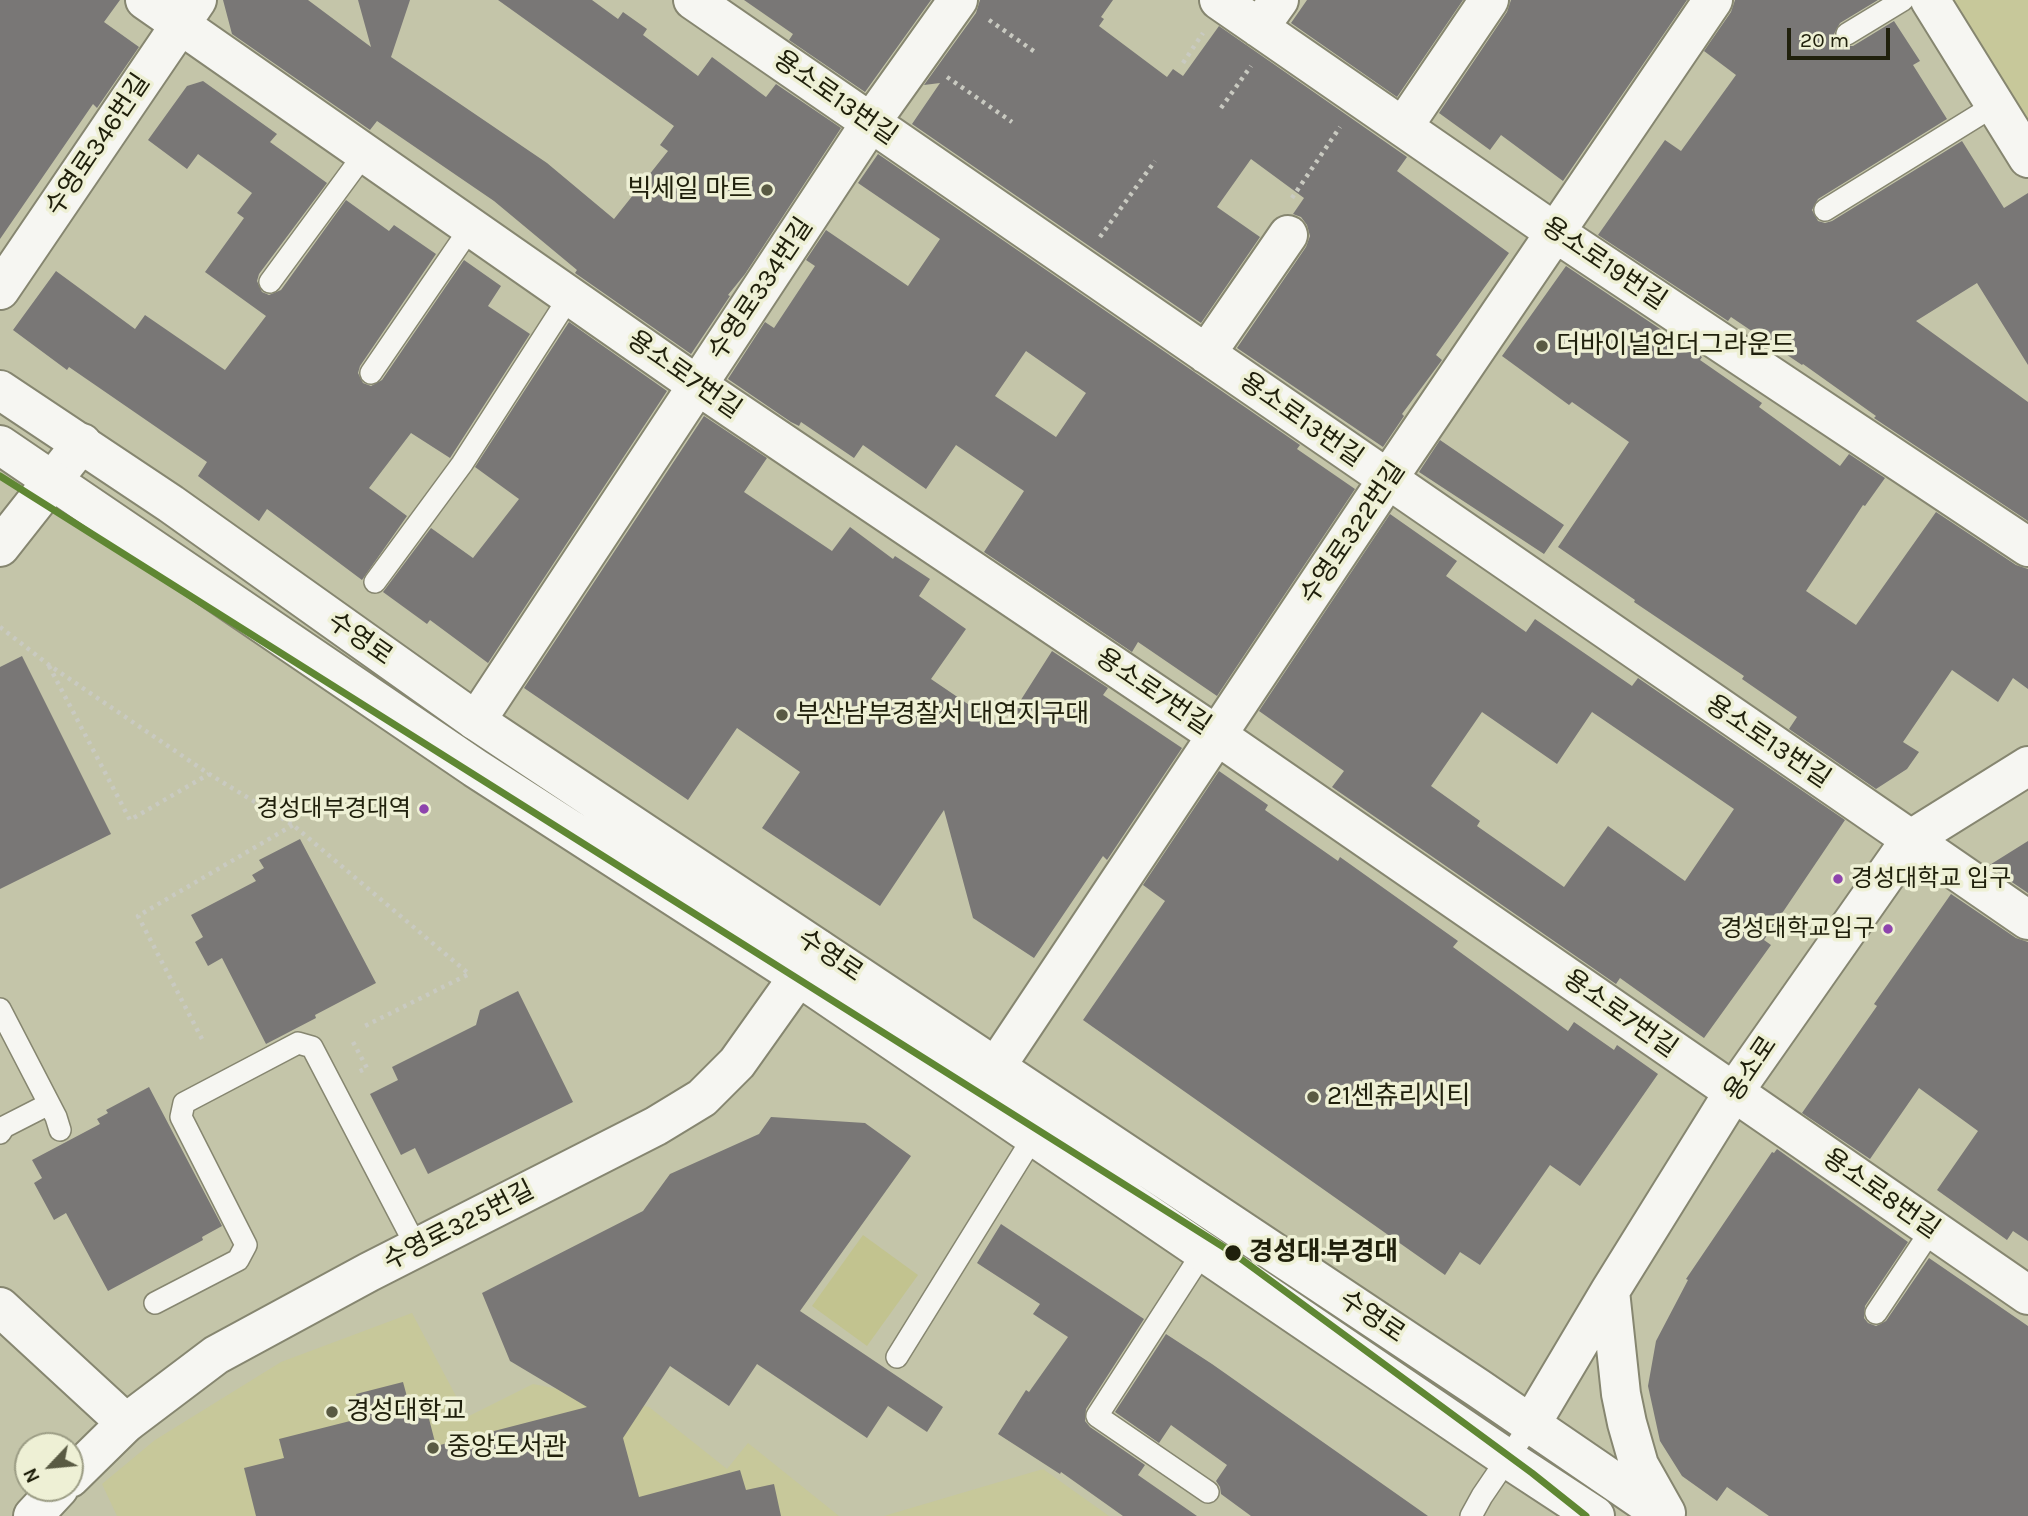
<!DOCTYPE html>
<html>
<head>
<meta charset="utf-8">
<style>
	body { margin:0 }
	#map { position:relative; width:2028px; height:1516px; overflow:hidden; background:#c4c5a9; font-family:Karla,sans-serif }
	canvas { display:block }
	.north { position:absolute; left:14px; top:1432px; width:70px; height:70px; box-sizing:border-box; background:#eef0d5; border:2px solid #9c9d85; border-radius:50%; rotate:244deg; font-size:19px; font-weight:700; line-height:28px; text-align:center; color:#20200c }
	.north::after { content:''; display:block; margin:auto; width:24px; height:32px; background:#595a43; clip-path:polygon(50% 0,100% 100%,50% 72%,0 100%) }
	.scale { position:absolute; left:1787px; top:28px; width:103px; height:32px; box-sizing:border-box; border:4px solid #20200c; border-top:0; padding-left:9px; font-size:21px; line-height:24px; white-space:nowrap; color:#20200c; -webkit-text-stroke:5px #eef0d5; paint-order:stroke }
</style>
</head>
<body>
<div id="map">
<canvas width="2028" height="1516"></canvas>
<div class="north">N</div>
<div class="scale">20 m</div>
</div>
<script>
const ctx = document.querySelector('canvas').getContext('2d');
ctx.lineJoin = 'round';
function paint(path, color) { ctx.fillStyle = color; ctx.fill(path, 'evenodd'); }
const poly = rows => new Path2D(rows.map(r => 'M' + r).join(''));
function trace(path, color, width, dash) { ctx.strokeStyle = color; ctx.lineWidth = width; ctx.lineCap = dash ? 'butt' : 'round'; ctx.setLineDash(dash || []); ctx.stroke(path); }
function drawText(font, color, halo, rows, align = 'center') {
  ctx.font = font + ' Karla,"Noto Sans KR",sans-serif'; ctx.lineWidth = 7; ctx.setLineDash([]); ctx.textBaseline = 'middle'; ctx.strokeStyle = halo; ctx.fillStyle = color; for (const [text, x, y, turn = 0] of rows) {
    ctx.save(); ctx.translate(x, y); ctx.rotate((+turn || 0) * Math.PI / 180); ctx.textAlign = isNaN(turn) ? turn : align; if (halo) ctx.strokeText(text, 0, 0); ctx.fillText(text, 0, 0); ctx.restore();
  }
}
paint(poly([
	[1951,0,2028,0,2028,121],
	[412,1313,467,1417,533,1384,649,1407,727,1469,748,1443,839,1516,117,1516,102,1484,155,1440,281,1362],
	[1043,1469,1109,1516,884,1516]
]), '#c7c89a');
paint(poly([
	[863,1235,918,1275,867,1346,812,1306]
]), '#c2c38f');
paint(poly([
	[0,0,120,0,104,22,139,47,97,108,93,104,0,239],
	[223,0,308,0,371,47,358,0,410,0,391,57,547,163,614,219,668,151,660,145,674,126,498,0,592,0,618,19,623,12,647,29,643,35,698,76,712,57,766,97,776,84,841,128,745,274,728,295,730,296,691,354,575,273,577,270,494,201,377,121,370,130,232,34],
	[744,0,931,0,865,92,789,40,793,34],
	[980,0,1113,0,1101,17,1104,19,1099,26,1167,77,1173,69,1183,76,1219,26,1407,157,1397,171,1509,253,1436,355,1442,360,1402,414,1404,416,1383,447,1237,348,1306,247,1310,236,1307,225,1301,217,1293,214,1304,198,1251,159,1217,207,1260,237,1201,323,912,124,940,83,924,85,976,13],
	[1307,0,1463,0,1397,97,1291,23],
	[1511,0,1687,0,1563,181,1501,135,1490,150,1439,113,1507,12],
	[1735,0,1878,0,1840,23,1834,34,1836,40,1841,46,1853,46,1894,21,1920,61,1913,65,1947,119,1818,199,1812,210,1818,221,1825,223,1832,221,1962,141,2004,208,2028,193,2028,365,1977,283,1916,321,2028,402,2028,521,1874,418,1876,416,1803,364,1802,365,1731,317,1728,321,1598,235,1665,140,1681,151,1736,75,1704,51,1731,12],
	[203,81,277,134,270,142,327,183,259,274,257,281,262,292,269,295,281,290,346,200,389,231,394,225,436,254,360,366,358,373,363,383,371,386,382,380,464,260,501,286,488,306,530,334,450,458,411,433,369,488,407,516,362,580,267,509,259,521,198,476,207,462,69,367,67,370,13,330,56,271,135,329,145,315,225,370,266,316,205,272,244,218,237,213,252,193,198,154,187,169,148,140,187,86],
	[878,154,1300,445,1297,449,1355,489,1217,696,1138,642,1132,652,984,552,1024,491,956,445,926,489,863,445,854,458,801,422,799,426,791,422,728,379,765,322,774,328,815,266,806,260,826,230,908,286,940,239,858,183],
	[1026,351,1086,393,1056,437,995,396],
	[1566,266,1702,357,1700,360,1762,403,1759,407,1840,466,1849,454,1885,478,1865,506,1863,505,1806,591,1856,625,1936,512,2016,565,2028,569,2028,689,2013,678,1998,702,1952,670,1903,742,1919,752,1907,769,1876,789,1789,729,1797,717,1742,679,1744,676,1634,602,1635,600,1558,547,1629,442,1572,402,1569,405,1502,356],
	[569,322,667,391,488,663,430,620,427,624,383,592,431,528,473,558,519,499,475,467],
	[704,416,767,458,744,492,832,551,850,527,893,559,895,556,930,579,919,596,966,629,931,679,1003,728,1052,651,1108,688,1103,695,1182,748,1107,860,1103,856,1034,958,973,918,944,810,880,906,762,828,800,772,737,728,688,800,524,688],
	[1440,440,1564,525,1544,554,1419,472],
	[1390,514,1457,561,1446,576,1526,632,1535,619,1632,686,1638,678,1845,820,1764,940,1771,945,1704,1038,1620,978,1616,984,1332,787,1344,771,1259,711],
	[1482,712,1557,764,1592,712,1734,809,1685,881,1608,826,1564,887,1477,826,1480,821,1431,786],
	[22,656,111,834,0,889,0,667],
	[1219,771,1268,805,1265,810,1338,861,1340,857,1458,941,1453,947,1568,1031,1574,1022,1614,1050,1617,1045,1658,1074,1580,1186,1550,1165,1480,1265,1460,1252,1445,1275,1083,1020,1165,901,1143,885],
	[300,839,376,983,315,1015,316,1018,266,1044,222,958,208,966,195,942,203,937,191,915,256,881,252,875,264,868,259,860],
	[2028,841,2028,893,1988,866],
	[1951,894,2016,938,2028,942,2028,1241,2013,1231,2007,1240,1937,1190,1978,1131,1919,1088,1870,1159,1802,1113,1877,1006,1874,1004],
	[518,991,573,1102,428,1174,415,1148,401,1155,370,1094,398,1080,392,1067,476,1025,480,1010],
	[149,1087,222,1226,202,1237,203,1240,108,1291,66,1213,54,1220,34,1183,42,1178,32,1160,100,1124,97,1119,108,1113,106,1110],
	[771,1117,865,1123,911,1156,800,1311,943,1407,927,1432,888,1406,867,1438,757,1364,729,1406,670,1366,623,1438,639,1497,740,1470,746,1490,774,1484,781,1516,256,1516,244,1468,284,1458,279,1439,362,1418,356,1394,403,1382,412,1415,427,1411,436,1446,587,1407,510,1361,482,1293,643,1211,670,1174,759,1134],
	[1777,1149,1908,1242,1865,1306,1864,1318,1868,1323,1876,1326,1886,1321,1929,1258,2028,1326,2028,1516,1769,1516,1727,1487,1717,1501,1682,1476,1660,1441,1648,1386,1656,1341,1688,1280,1686,1279,1772,1152,1774,1153],
	[1001,1224,1144,1319,1086,1409,1085,1421,1090,1427,1145,1465,1138,1475,1197,1516,1123,1516,1061,1472,1060,1474,998,1434,1026,1390,1029,1392,1068,1337,1033,1314,1040,1304,977,1263],
	[1166,1334,1212,1364,1428,1516,1251,1516,1221,1494,1220,1487,1216,1481,1227,1465,1171,1425,1159,1443,1115,1412]
]), '#797776');
const service = poly([
	[1847,34,1903,0],
	[1825,210,1995,105],
	[270,282,365,153],
	[371,373,471,227],
	[375,582,462,464,570,296],
	[0,1009,56,1117,60,1130],
	[0,1133,4,1127,49,1104],
	[1203,1252,1097,1416,1208,1492],
	[155,1303,238,1260,246,1245,181,1117,184,1103,298,1043,312,1047,417,1248],
	[1876,1313,1932,1229],
	[897,1357,1034,1136],
	[1471,1516,1482,1496,1531,1424]
]);
const minor = poly([
	[145,0,697,385,1218,736,2028,1295],
	[693,0,2028,920],
	[1219,0,1556,233,2028,547],
	[1930,0,2028,158],
	[1259,28,1279,0],
	[1403,127,1489,0],
	[0,290,197,0],
	[1206,354,1288,235],
	[0,547,82,443],
	[476,721,871,122,958,0],
	[995,1068,1387,480,1713,0],
	[0,1307,126,1423]
]);
const tertiary = poly([
	[70,1478,126,1423,216,1355,369,1272,656,1126,702,1098,737,1063,818,949],
	[33,1516,59,1488]
]);
const secondary = poly([
	[0,390,171,504,476,721,1478,1388,1665,1516],
	[0,445,475,768,799,977,1508,1459,1595,1516],
	[1610,1291,1621,1394,1627,1423,1639,1465,1666,1513],
	[1531,1424,1610,1291,1733,1093,1911,839,2028,766]
]);
trace(service, '#868670', 24);
trace(minor, '#868670', 42);
trace(tertiary, '#868670', 42);
trace(secondary, '#868670', 42);
trace(poly([
	[989,20,1035,52],
	[1183,63,1203,33],
	[947,77,1012,122],
	[1221,108,1251,66],
	[1292,198,1340,127],
	[1100,237,1155,161],
	[0,627,49,665,209,774,293,825,469,974,363,1027],
	[49,666,130,820,209,774],
	[202,1039,138,916,293,825],
	[353,1042,367,1068,356,1073]
]), '#c9cac1', 4.5, [3.5, 5]);
trace(service, '#f6f6f2', 21);
trace(minor, '#f6f6f2', 38);
trace(tertiary, '#f6f6f2', 38);
trace(secondary, '#f6f6f2', 38);
trace(poly([
	[0,476,1233,1253,1532,1473,1586,1516]
]), '#5f8733', 7);
for (const [x, y, r, color] of [
	[767,190,7,"#595a43"],
	[1542,346,7,"#595a43"],
	[782,715,7,"#595a43"],
	[424,809,6,"#8e44ad"],
	[1838,879,6,"#8e44ad"],
	[1888,929,6,"#8e44ad"],
	[1313,1097,7,"#595a43"],
	[1233,1253,9,"#20200c"],
	[332,1412,7,"#595a43"],
	[433,1448,7,"#595a43"]
]) { const dot = new Path2D(); dot.arc(x, y, r, 0, 2 * Math.PI); ctx.fillStyle = color; ctx.fill(dot); trace(dot, '#eef0d5', 2.5); }
drawText('24px', '#20200c', '#eef0d5', [
	["경성대부경대역",411,809],
	["경성대학교 입구",1851,879,"left"],
	["경성대학교입구",1875,929]
], 'right');
drawText('26px', '#20200c', '#eef0d5', [
	["용소로13번길",835,98,35],
	["수영로346번길",98,145,-56],
	["용소로19번길",1604,264,34],
	["수영로334번길",761,289,-56],
	["용소로7번길",684,375,35],
	["용소로13번길",1301,420,35],
	["수영로322번길",1353,533,-56],
	["수영로",360,639,35],
	["용소로7번길",1153,692,34],
	["용소로13번길",1768,742,34],
	["수영로",830,956,34],
	["용소로7번길",1620,1014,35],
	["용소로",1751,1069,-56],
	["용소로8번길",1881,1194,35],
	["수영로325번길",459,1226,-27],
	["수영로",1372,1317,34]
]);
drawText('26px', '#20200c', '#eef0d5', [
	["빅세일 마트",753,190,"right"],
	["더바이널언더그라운드",1556,346],
	["부산남부경찰서 대연지구대",796,715],
	["21센츄리시티",1327,1097],
	["경성대학교",346,1412],
	["중앙도서관",447,1448]
], 'left');
drawText('bold 26px', '#20200c', '#eef0d5', [
	["경성대·부경대",1249,1253]
], 'left');
</script>
</body>
</html>
